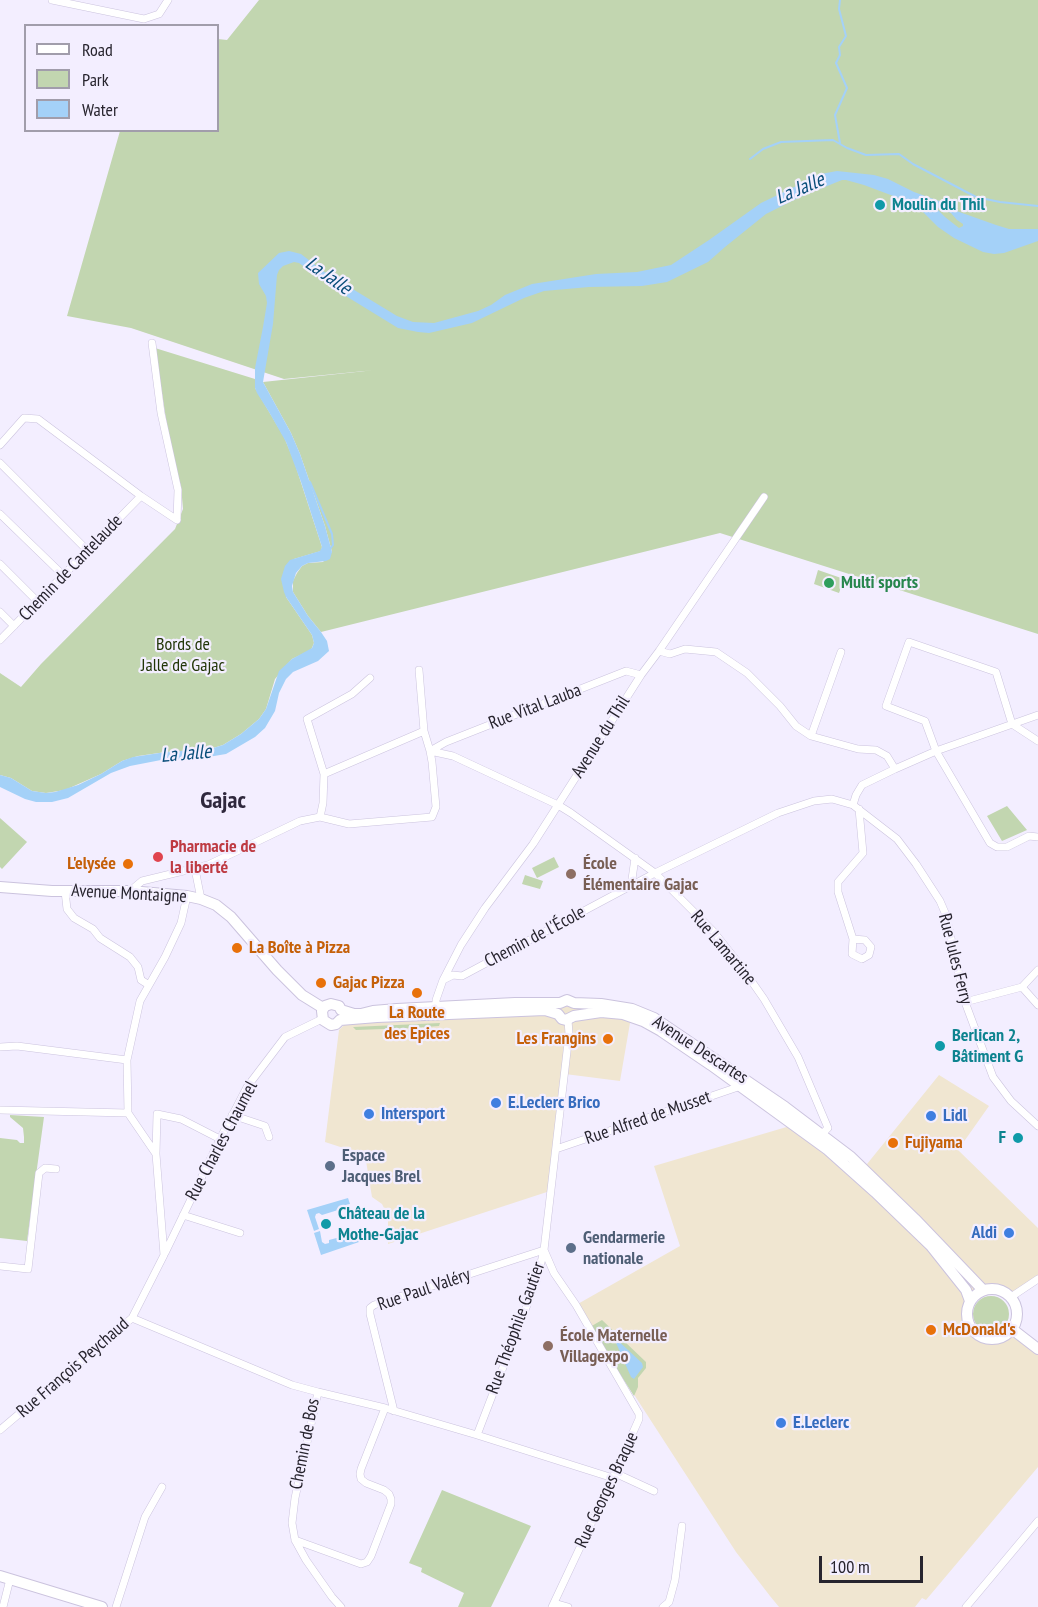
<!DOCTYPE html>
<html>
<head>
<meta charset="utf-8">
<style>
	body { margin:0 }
	#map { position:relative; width:1038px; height:1607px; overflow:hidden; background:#f3eeff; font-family:"PT Sans Narrow",sans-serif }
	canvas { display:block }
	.legend { position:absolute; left:24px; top:24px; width:195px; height:108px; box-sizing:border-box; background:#f3eeff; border:2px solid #a19dab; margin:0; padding:8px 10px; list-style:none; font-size:18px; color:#27242e }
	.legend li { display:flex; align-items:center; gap:12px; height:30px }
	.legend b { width:30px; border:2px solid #a19dab }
	.scale { position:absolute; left:819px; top:1556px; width:104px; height:27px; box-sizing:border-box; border:3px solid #27242e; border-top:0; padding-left:8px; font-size:18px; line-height:21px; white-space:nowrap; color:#27242e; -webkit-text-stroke:4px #f3eeff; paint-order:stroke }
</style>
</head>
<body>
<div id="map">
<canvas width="1038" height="1607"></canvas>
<ul class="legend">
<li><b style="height:8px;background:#fff"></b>Road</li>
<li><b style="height:16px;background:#c2d6b0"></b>Park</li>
<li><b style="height:16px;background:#a4d1f8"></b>Water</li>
</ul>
<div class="scale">100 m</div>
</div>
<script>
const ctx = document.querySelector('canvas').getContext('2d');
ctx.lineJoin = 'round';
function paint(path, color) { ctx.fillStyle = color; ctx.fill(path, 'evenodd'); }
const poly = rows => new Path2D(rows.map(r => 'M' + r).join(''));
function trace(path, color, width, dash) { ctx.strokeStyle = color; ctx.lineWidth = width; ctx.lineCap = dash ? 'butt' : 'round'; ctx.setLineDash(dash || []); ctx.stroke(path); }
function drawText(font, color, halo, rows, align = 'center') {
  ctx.font = font + ' "PT Sans Narrow",sans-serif'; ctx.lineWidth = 4.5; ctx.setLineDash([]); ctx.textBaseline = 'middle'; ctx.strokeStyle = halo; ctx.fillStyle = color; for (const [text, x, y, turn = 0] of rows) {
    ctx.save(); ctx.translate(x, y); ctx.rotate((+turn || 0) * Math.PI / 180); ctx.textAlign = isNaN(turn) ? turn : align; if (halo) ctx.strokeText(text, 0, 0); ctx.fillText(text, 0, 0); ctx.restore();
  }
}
paint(poly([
	[530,1006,609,1007,630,1012,630,1023,620,1081,565,1074,550,1191,388,1244,388,1216,382,1204,372,1197,365,1155,325,1142,339,1030,345,1024],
	[939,1075,989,1106,958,1150,1038,1228,1038,1279,1011,1297,1004,1291,990,1289,983,1290,967,1308,969,1323,971,1328,979,1336,985,1338,997,1338,1003,1336,1012,1329,1038,1349,1038,1467,926,1600,922,1598,915,1607,779,1607,770,1596,736,1552,576,1305,680,1246,654,1166,790,1126,863,1169]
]), '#f0e6d1');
paint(poly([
	[259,0,1038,0,1038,634,720,533,321,632,308,616,293,592,293,581,297,573,302,566,308,563,323,562,332,552,325,526,300,454,291,433,263,382,375,370,284,379,131,328,67,316,120,131,218,130,218,39,227,40],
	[155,348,255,379,255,388,284,437,294,461,322,547,321,551,294,559,286,597,312,635,314,643,311,650,292,659,275,679,266,709,259,719,241,734,223,745,210,749,166,752,138,756,122,761,101,774,65,790,46,793,32,791,11,778,0,775,0,673,21,687,41,664,175,529,183,509,181,486,172,458],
	[818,570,844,579,839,593,814,584],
	[1007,806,1027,830,1002,841,987,816],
	[0,818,27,842,2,869,0,867],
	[554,857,559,867,537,878,532,868],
	[525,875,543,881,540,889,522,884],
	[440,1023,439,1026,413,1028,356,1030,353,1027],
	[10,1115,44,1117,27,1241,0,1238,0,1138,17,1140,20,1143,24,1143,24,1137,23,1128,10,1117],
	'973 1314a18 18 0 1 1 36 0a18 18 0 1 1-36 0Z',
	[602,1320,646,1362,646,1368,638,1378,638,1387,634,1396,590,1327],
	[442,1490,531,1526,491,1607,458,1607,464,1593,421,1572,422,1568,409,1563]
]), '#c2d6b0');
paint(poly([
	[837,171,874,175,888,179,914,192,942,202,951,209,996,225,1009,229,1038,229,1038,241,1004,253,994,254,983,252,954,238,938,227,921,210,904,200,864,185,846,180,842,180,800,197,766,214,725,247,708,262,667,282,642,286,589,287,544,291,524,298,472,323,429,333,418,332,398,328,336,290,299,263,294,262,283,266,279,270,277,275,273,324,263,382,291,433,300,454,325,526,332,552,330,559,326,561,308,563,302,566,296,573,292,586,293,592,308,616,321,632,327,641,329,651,318,661,293,672,286,679,279,693,275,711,265,728,255,737,226,754,196,759,161,760,130,766,111,773,68,798,52,802,36,802,25,799,0,787,0,775,11,778,32,791,46,793,55,792,78,785,101,774,122,761,133,757,166,752,210,749,223,745,241,734,259,719,266,709,279,671,292,659,312,648,314,643,312,635,286,597,284,592,281,579,285,566,290,560,320,551,322,547,301,482,286,442,269,412,257,393,255,388,255,368,263,327,267,303,266,296,259,284,258,273,279,253,289,251,301,254,323,271,397,316,413,322,434,323,478,311,491,305,505,295,532,284,596,274,637,272,671,265,709,240,761,203,821,174],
	[939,204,950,212,957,220,963,224,963,226,959,228,945,217,936,208],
	[348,1198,350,1204,338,1207,338,1210,322,1215,319,1213,316,1214,315,1217,319,1229,314,1231,307,1210],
	[320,1231,322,1242,325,1244,329,1243,329,1240,352,1234,354,1236,358,1235,359,1242,321,1255,314,1233],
	[613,1336,642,1363,643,1367,634,1379,631,1377]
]), '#a4d1f8');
trace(poly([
	[840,143,835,115,847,88,836,63,840,55,839,47,846,36,839,9,840,0],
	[750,159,763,149,781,142,833,140,847,148,866,155,899,154,913,164,976,197,1000,202,1038,206],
	[937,206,951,212],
	[310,482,332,534,333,545,330,549]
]), '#a4d1f8', 2);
const street = poly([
	[52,0,144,19,159,14,168,0],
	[152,343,161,413,178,490,177,520],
	[0,445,24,418,38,419,141,496,177,520],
	[0,463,88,551],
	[0,514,63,575],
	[0,564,37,601],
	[0,612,14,626],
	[0,640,141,496],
	[659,651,670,654,685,649,716,652,747,673,780,706,796,726,811,736,858,749,876,750,887,756,895,769],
	[419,670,424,731],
	[1012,724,996,672,909,642,886,706,925,721,936,751,990,843,997,847,1007,847,1029,836,1038,837],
	[1012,724,1038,741],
	[811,736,841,652],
	[324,774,424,731,430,751,446,742,626,671,641,675],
	[853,805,897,839,916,864,940,901,946,915,965,1002,993,1077,1011,1101,1038,1126],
	[320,817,323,803,324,774,307,719,352,694,370,678],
	[195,869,201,899],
	[631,886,635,858],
	[65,891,67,909,74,918,93,929,100,938,130,957,138,967,141,980,149,985],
	[130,891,142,881,208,865,300,821,320,817,349,824,432,817,436,807,432,762,430,751,453,756,558,805,571,813,655,873,713,931,743,969,764,999,798,1057,828,1128,822,1134],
	[853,939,852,954,862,959,869,955,871,947,865,940,853,939,838,892,838,882,863,853,859,809],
	[443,980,461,945,485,908,533,844,641,675,659,651,764,497],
	[1022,987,1038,1005],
	[965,1002,1022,987,1038,970],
	[436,1009,436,1000,443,980,453,975,462,976,655,873,778,813,814,801,832,799,853,805,856,795,862,785,895,769,936,751,1038,715],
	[0,1047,17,1046,127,1060],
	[0,1110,128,1113],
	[232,1115,265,1126,269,1137],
	[556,1149,741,1086],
	[156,1154,157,1114,181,1119,220,1139],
	[183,1215,240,1233],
	[165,1253,220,1139,247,1087,285,1037,322,1019],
	[0,1266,28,1269,39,1173,45,1168,56,1169],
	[1011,1297,1038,1279],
	[132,1318,292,1385,318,1392,295,1498,292,1523,295,1540,306,1560,332,1597,341,1607],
	[318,1392,385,1408,477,1435,537,1279,544,1250,569,1034,568,1020],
	[394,1411,370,1314,370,1308,374,1305,544,1250,554,1273,576,1305,639,1414,639,1419,615,1473,552,1607],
	[0,1430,132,1318,164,1255,156,1154,128,1113,127,1060,140,1001,165,957,181,923,187,896],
	[477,1435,613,1478],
	[615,1473,654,1491],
	[295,1540,361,1564,367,1562,371,1556,391,1504,391,1499,389,1494,384,1490,366,1483,361,1479,360,1474,361,1469,385,1408],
	[554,1603,568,1607],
	[3,1607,10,1579],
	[116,1607,145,1517,162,1487],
	[663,1607,669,1602,675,1580,682,1526],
	[966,1607,1038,1521]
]);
const secondary = poly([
	[0,887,52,891,130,891,187,896,201,899,216,905,231,917,277,970,302,995,323,1008],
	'967 1314a25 25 0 1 1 50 0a25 25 0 1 1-50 0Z',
	[970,1301,966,1290,931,1246,875,1192,828,1150,711,1065,661,1031,643,1021,623,1014,601,1012,574,1016,566,1020,562,1019,558,1014,545,1010,377,1017,340,1020,336,1024,331,1025,323,1020,322,1011,325,1006,331,1004,339,1006,341,1010,354,1014,361,1014,373,1011,397,1009,515,1003,560,1003,567,1000,574,1003,601,1004,632,1009,654,1018,785,1107,851,1157,915,1219,983,1290],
	[1012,1329,1038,1349],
	[0,1576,102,1607]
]);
trace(street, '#cbc3de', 8);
trace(secondary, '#cbc3de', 12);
trace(street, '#fff', 7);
trace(secondary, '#fff', 10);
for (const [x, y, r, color] of [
	[880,205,6,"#0f9aa8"],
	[829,583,6,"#2e9e5b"],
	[158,857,6,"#e0444e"],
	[128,864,6,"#e8710a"],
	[571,874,6,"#8d6e63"],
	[237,948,6,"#e8710a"],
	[321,983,6,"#e8710a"],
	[417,993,6,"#e8710a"],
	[608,1039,6,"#e8710a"],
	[940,1046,6,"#0f9aa8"],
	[496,1103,6,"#3f7fe0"],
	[369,1114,6,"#3f7fe0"],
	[931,1116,6,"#3f7fe0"],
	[1018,1138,6,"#0f9aa8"],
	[893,1143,6,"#e8710a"],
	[330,1166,6,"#5c6f8a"],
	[326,1224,6,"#0f9aa8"],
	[1009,1233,6,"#3f7fe0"],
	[571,1248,6,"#5c6f8a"],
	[931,1330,6,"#e8710a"],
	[548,1346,6,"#8d6e63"],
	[781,1423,6,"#3f7fe0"]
]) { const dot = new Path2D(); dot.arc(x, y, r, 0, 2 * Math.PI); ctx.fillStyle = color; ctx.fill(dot); trace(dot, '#f3eeff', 2); }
drawText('bold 18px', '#0d838f', '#f3eeff', [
	["Moulin du Thil",892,205],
	["Berlican 2,",952,1036],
	["Bâtiment G",952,1057],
	["F",1006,1138,"right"],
	["Château de la",338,1214],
	["Mothe-Gajac",338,1235]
], 'left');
drawText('18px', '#27242e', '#f3eeff', [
	["Chemin de Cantelaude",71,568,-46],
	["Rue Vital Lauba",535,707,-21],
	["Avenue du Thil",601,737,-58],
	["Avenue Montaigne",129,894,3],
	["Chemin de l'École",535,937,-28],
	["Rue Lamartine",723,948,50],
	["Rue Jules Ferry",955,959,76],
	["Avenue Descartes",700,1050,33],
	["Rue Alfred de Musset",648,1118,-19],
	["Rue Charles Chaumel",222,1141,-62],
	["Rue Paul Valéry",424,1290,-19],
	["Rue Théophile Gautier",516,1328,-70],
	["Rue François Peychaud",73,1368,-41],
	["Chemin de Bos",305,1444,-79],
	["Rue Georges Braque",607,1490,-65]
]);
drawText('bold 18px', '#27864d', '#f3eeff', [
	["Multi sports",841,583]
], 'left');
drawText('18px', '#223608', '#f3eeff', [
	["Bords de",183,645],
	["Jalle de Gajac",183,666]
]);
drawText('bold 18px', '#be3a42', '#f3eeff', [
	["Pharmacie de",170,847],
	["la liberté",170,868]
], 'left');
drawText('bold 18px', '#c56008', '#f3eeff', [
	["L'elysée",116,864,"right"],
	["La Boîte à Pizza",249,948],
	["Gajac Pizza",333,983],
	["La Route",417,1013,"center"],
	["des Epices",417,1034,"center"],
	["Les Frangins",596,1039,"right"],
	["Fujiyama",905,1143],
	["McDonald's",943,1330]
], 'left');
drawText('bold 18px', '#785e54', '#f3eeff', [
	["École",583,864],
	["Élémentaire Gajac",583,885],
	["École Maternelle",560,1336],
	["Villagexpo",560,1357]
], 'left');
drawText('bold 18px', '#366cbe', '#f3eeff', [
	["E.Leclerc Brico",508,1103],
	["Intersport",381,1114],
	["Lidl",943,1116],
	["Aldi",997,1233,"right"],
	["E.Leclerc",793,1423]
], 'left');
drawText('bold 18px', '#4e5e75', '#f3eeff', [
	["Espace",342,1156],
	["Jacques Brel",342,1177],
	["Gendarmerie",583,1238],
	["nationale",583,1259]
], 'left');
drawText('italic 20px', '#084d79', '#f3eeff', [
	["La Jalle",800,189,-23],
	["La Jalle",328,276,35],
	["La Jalle",186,754,-5]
]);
drawText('bold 24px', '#2f283d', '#f3eeff', [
	["Gajac",223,801]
]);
</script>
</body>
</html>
